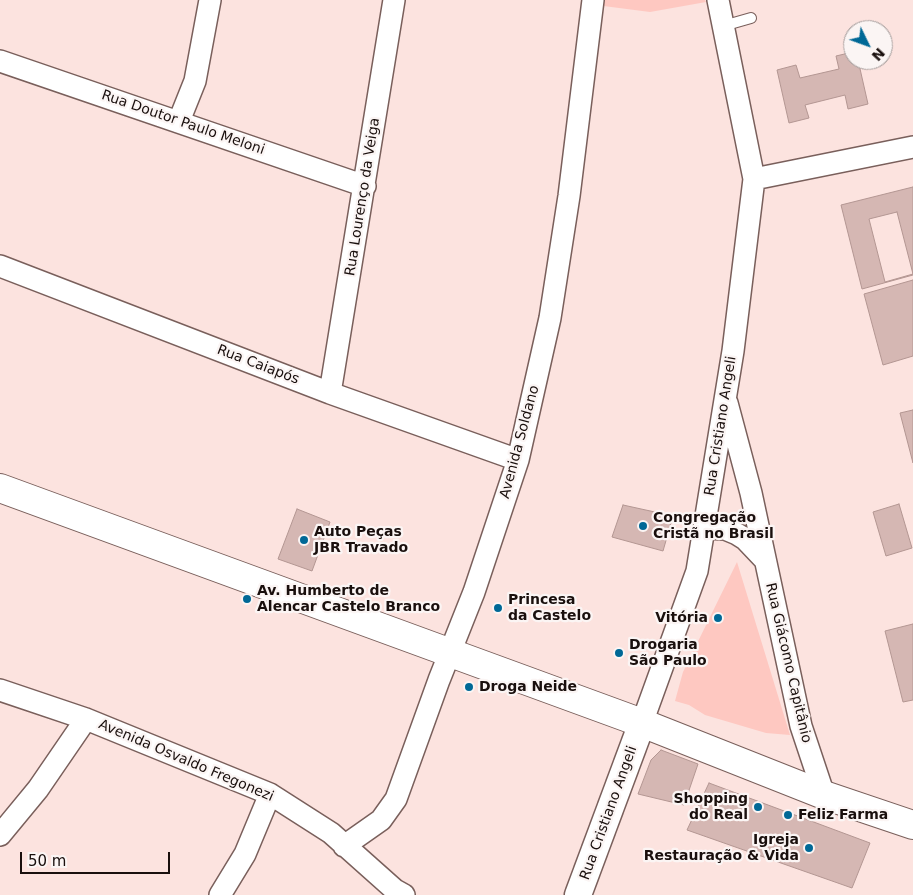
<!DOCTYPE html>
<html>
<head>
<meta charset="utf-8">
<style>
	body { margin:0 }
	#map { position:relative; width:913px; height:895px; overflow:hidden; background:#fce3df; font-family:"DejaVu Sans",sans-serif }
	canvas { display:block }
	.north { position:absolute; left:843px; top:20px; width:50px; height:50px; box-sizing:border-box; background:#fbf5f4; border:1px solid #a19998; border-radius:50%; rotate:132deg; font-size:14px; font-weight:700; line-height:20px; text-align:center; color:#190f0d }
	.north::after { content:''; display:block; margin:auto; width:18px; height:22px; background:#006896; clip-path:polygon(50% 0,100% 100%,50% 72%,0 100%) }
	.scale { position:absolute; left:20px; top:852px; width:150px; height:22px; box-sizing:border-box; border:2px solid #190f0d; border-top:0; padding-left:6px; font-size:15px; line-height:18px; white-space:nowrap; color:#190f0d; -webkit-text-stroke:4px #fbf5f4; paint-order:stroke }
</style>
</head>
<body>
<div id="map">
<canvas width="913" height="895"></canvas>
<div class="north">N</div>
<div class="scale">50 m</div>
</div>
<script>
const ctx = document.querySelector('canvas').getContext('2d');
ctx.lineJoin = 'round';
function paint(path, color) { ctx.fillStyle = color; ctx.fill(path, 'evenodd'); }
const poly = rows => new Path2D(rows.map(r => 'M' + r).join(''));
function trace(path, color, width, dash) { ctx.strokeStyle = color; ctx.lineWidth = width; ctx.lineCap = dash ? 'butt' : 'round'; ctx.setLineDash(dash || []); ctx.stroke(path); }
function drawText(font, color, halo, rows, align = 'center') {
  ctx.font = font + ' "DejaVu Sans",sans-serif'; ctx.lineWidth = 4.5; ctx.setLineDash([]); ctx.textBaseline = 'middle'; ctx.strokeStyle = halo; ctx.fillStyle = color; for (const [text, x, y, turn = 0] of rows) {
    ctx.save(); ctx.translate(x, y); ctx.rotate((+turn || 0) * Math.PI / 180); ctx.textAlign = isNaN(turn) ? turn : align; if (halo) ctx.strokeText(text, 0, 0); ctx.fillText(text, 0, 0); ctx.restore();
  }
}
paint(poly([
	[589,0,705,0,706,2,650,12,588,4],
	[737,562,790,735,766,733,705,715,689,705,675,701,683,672]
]), '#fec8c1');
const building = poly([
	[853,52,853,60,858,60,868,104,848,109,845,95,805,105,809,118,789,123,777,70,796,65,800,78,839,69,836,56,853,52],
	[913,187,913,275,862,289,841,205,913,187],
	[897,212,913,274,885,282,869,219,897,212],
	[913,280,913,356,883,365,864,294,913,280],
	[913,410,913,463,900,413,913,410],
	[899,504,912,548,886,556,873,512,899,504],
	[623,505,673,516,663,551,612,537,623,505],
	[297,509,330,522,312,571,278,559,297,509],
	[913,624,913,700,903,702,885,631,913,624],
	[661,750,698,764,684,805,638,794,651,760,661,750],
	[709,783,870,843,852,888,687,830,709,783]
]);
paint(building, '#d5b7b3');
trace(building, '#b39692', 1);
const service = poly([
	[723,26,751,18]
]);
const minor = poly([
	[0,61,365,186],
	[179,121,195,81,210,0],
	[754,179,913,147],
	[0,266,330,393,518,460],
	[330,393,394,0],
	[727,403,751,493,801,726,824,795],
	[705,528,725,529,737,534,745,539,764,559],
	[0,690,86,719,270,794,331,833,395,890,404,895],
	[642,723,697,571,733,351,754,179,718,0],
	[0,835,38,789,86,719],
	[344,846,381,820,396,799,439,680,474,592,518,460,550,318,569,196,593,0],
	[220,895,245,854,270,794]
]);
const tertiary = poly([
	[578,895,642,723]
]);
const primary = poly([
	[0,488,642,723,824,795,913,825]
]);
trace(service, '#795f5b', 12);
trace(minor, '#795f5b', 24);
trace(tertiary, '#795f5b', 29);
trace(primary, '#795f5b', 30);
trace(service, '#fff', 10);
trace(minor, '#fff', 21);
trace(tertiary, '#fff', 26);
trace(primary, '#fff', 28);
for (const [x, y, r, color] of [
	[643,526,5,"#006896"],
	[304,540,5,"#006896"],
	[247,599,5,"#006896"],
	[498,608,5,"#006896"],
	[718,618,5,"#006896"],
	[619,653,5,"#006896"],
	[469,687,5,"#006896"],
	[758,807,5,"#006896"],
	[788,815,5,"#006896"],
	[809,848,5,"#006896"]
]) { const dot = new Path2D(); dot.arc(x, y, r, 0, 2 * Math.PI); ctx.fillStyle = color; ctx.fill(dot); trace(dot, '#fbf5f4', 2); }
drawText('14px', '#190f0d', '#fbf5f4', [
	["Rua Doutor Paulo Meloni",183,123,19],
	["Rua Lourenço da Veiga",363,197,-81],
	["Rua Caiapós",258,365,21],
	["Rua Cristiano Angeli",721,426,-81],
	["Avenida Soldano",520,442,-75],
	["Rua Giácomo Capitânio",788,663,77],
	["Avenida Osvaldo Fregonezi",186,761,23],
	["Rua Cristiano Angeli",609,813,-70]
]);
drawText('bold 14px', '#190f0d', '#fbf5f4', [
	["Congregação",653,518],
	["Cristã no Brasil",653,534],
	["Auto Peças",314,532],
	["JBR Travado",314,548],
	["Av. Humberto de",257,591],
	["Alencar Castelo Branco",257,607],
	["Princesa",508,600],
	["da Castelo",508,616],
	["Vitória",708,618,"right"],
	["Drogaria",629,645],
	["São Paulo",629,661],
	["Droga Neide",479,687],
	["Shopping",748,799,"right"],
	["do Real",748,815,"right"],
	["Feliz Farma",798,815],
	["Igreja",799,840,"right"],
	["Restauração & Vida",799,856,"right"]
], 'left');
</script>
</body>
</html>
